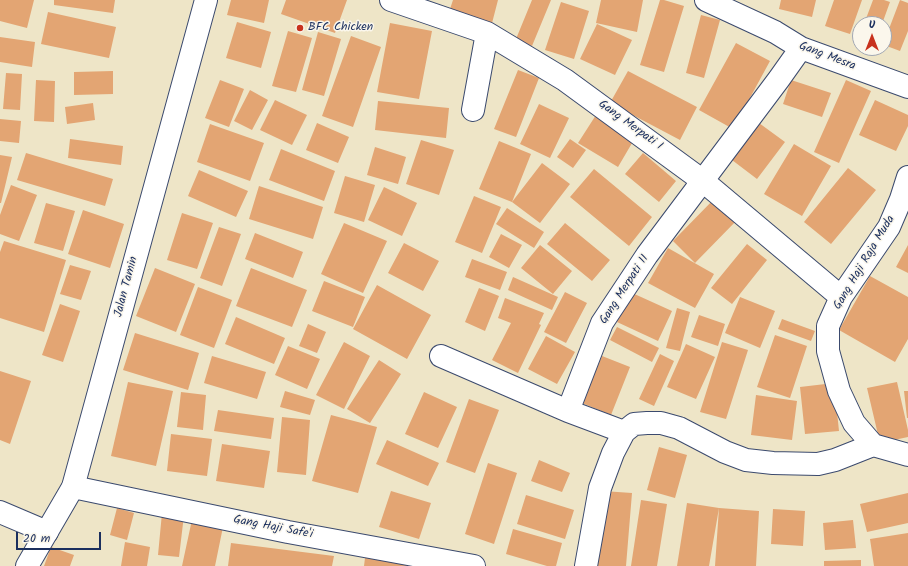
<!DOCTYPE html>
<html>
<head>
<meta charset="utf-8">
<style>
	body { margin:0 }
	#map { position:relative; width:908px; height:566px; overflow:hidden; background:#eee5c7; font-family:Kalam,sans-serif }
	canvas { display:block }
	.north { position:absolute; left:852px; top:16px; width:40px; height:40px; box-sizing:border-box; background:#fbf7ec; border:1px solid #a1a7b3; border-radius:50%; rotate:0deg; font-size:11px; font-weight:700; line-height:16px; text-align:center; color:#1b2f5e }
	.north::after { content:''; display:block; margin:auto; width:14px; height:18px; background:#c8321e; clip-path:polygon(50% 0,100% 100%,50% 72%,0 100%) }
	.scale { position:absolute; left:16px; top:532px; width:85px; height:18px; box-sizing:border-box; border:2px solid #1b2f5e; border-top:0; padding-left:5px; font-size:12px; line-height:14px; white-space:nowrap; color:#1b2f5e; -webkit-text-stroke:3px #fbf7ec; paint-order:stroke }
</style>
</head>
<body>
<div id="map">
<canvas width="908" height="566"></canvas>
<div class="north">U</div>
<div class="scale">20 m</div>
</div>
<script>
const ctx = document.querySelector('canvas').getContext('2d');
ctx.lineJoin = 'round';
function paint(path, color) { ctx.fillStyle = color; ctx.fill(path, 'evenodd'); }
const poly = rows => new Path2D(rows.map(r => 'M' + r).join(''));
function trace(path, color, width, dash) { ctx.strokeStyle = color; ctx.lineWidth = width; ctx.lineCap = dash ? 'butt' : 'round'; ctx.setLineDash(dash || []); ctx.stroke(path); }
function drawText(font, color, halo, rows, align = 'center') {
  ctx.font = font + ' Kalam,sans-serif'; ctx.lineWidth = 3; ctx.setLineDash([]); ctx.textBaseline = 'middle'; ctx.strokeStyle = halo; ctx.fillStyle = color; for (const [text, x, y, turn = 0] of rows) {
    ctx.save(); ctx.translate(x, y); ctx.rotate((+turn || 0) * Math.PI / 180); ctx.textAlign = isNaN(turn) ? turn : align; if (halo) ctx.strokeText(text, 0, 0); ctx.fillText(text, 0, 0); ctx.restore();
  }
}
paint(poly([
	[0,0,34,0,27,28,0,21],
	[54,0,115,0,113,13,54,5],
	[231,0,269,0,264,23,227,15],
	[286,0,347,0,335,33,281,14],
	[453,0,498,0,491,27,448,15],
	[532,0,551,0,532,46,516,39],
	[601,0,643,0,637,32,596,23],
	[660,0,664,0,684,6,664,72,640,65],
	[781,0,816,0,812,17,779,9],
	[834,0,862,0,850,34,825,26],
	[873,0,884,0,890,2,882,24,864,24],
	[900,0,908,3,908,31,900,51,884,45,884,42],
	[561,2,589,11,574,59,545,50],
	[48,12,116,27,109,58,41,44],
	[701,15,720,20,704,78,686,73],
	[237,22,271,32,261,68,226,58],
	[390,23,432,31,419,99,377,92],
	[597,24,632,40,615,75,580,59],
	[288,31,312,38,296,92,272,86],
	[318,32,341,39,324,96,302,90],
	[351,36,381,47,353,127,322,116],
	[0,37,35,42,32,67,0,62],
	[736,43,770,61,733,129,699,110],
	[518,70,539,78,516,137,494,129],
	[113,71,113,94,74,95,74,72],
	[628,71,697,107,680,140,610,103],
	[6,73,22,74,20,110,3,109],
	[36,80,55,81,54,122,34,121],
	[220,80,244,89,229,127,205,118],
	[791,80,831,93,822,117,783,104],
	[846,80,871,91,839,163,814,152],
	[250,90,268,100,252,130,234,121],
	[275,100,307,115,292,145,260,130],
	[875,100,908,115,908,126,896,151,859,135],
	[378,101,449,108,446,138,375,130],
	[93,103,95,120,67,124,65,107],
	[539,104,569,118,550,158,520,144],
	[596,115,635,138,618,167,578,143],
	[0,119,21,121,19,143,0,141],
	[317,123,349,137,338,163,306,150],
	[759,123,785,142,757,179,732,160],
	[210,124,264,143,250,181,197,162],
	[70,139,123,146,121,165,68,158],
	[570,139,586,150,573,168,557,157],
	[421,140,454,150,439,195,406,184],
	[499,141,531,154,512,202,479,189],
	[794,144,831,166,802,216,764,194],
	[375,147,406,157,398,184,367,175],
	[281,149,335,171,324,201,269,180],
	[26,153,113,179,105,206,17,180],
	[643,153,676,181,659,202,625,174],
	[0,155,12,157,1,203,0,203],
	[542,163,570,184,540,223,512,202],
	[848,168,876,190,831,244,804,222],
	[594,169,652,217,629,246,570,197],
	[199,170,248,191,236,217,188,196],
	[345,176,375,185,364,222,334,213],
	[11,185,37,195,19,241,0,234,0,215],
	[259,186,323,207,313,239,249,219],
	[384,187,417,203,402,236,368,220],
	[474,196,501,207,482,253,455,242],
	[716,197,738,219,695,263,673,241],
	[46,203,75,211,63,251,34,243],
	[507,208,544,232,534,248,496,224],
	[83,210,124,224,110,268,68,254],
	[182,213,213,223,197,269,167,260],
	[344,223,387,241,363,293,321,274],
	[565,223,610,260,592,281,547,244],
	[219,227,241,234,222,286,200,278],
	[255,233,303,252,293,278,245,259],
	[501,234,522,245,509,268,489,257],
	[4,241,66,260,44,332,0,318,0,252],
	[404,243,439,261,423,291,388,273],
	[747,244,767,260,732,304,711,288],
	[540,245,572,271,553,294,521,268],
	[908,245,908,273,896,267],
	[668,248,714,274,695,308,648,283],
	[472,259,507,272,500,290,465,277],
	[70,265,91,271,81,300,60,294],
	[155,268,195,284,176,332,136,316],
	[251,268,307,290,292,327,236,306],
	[870,276,908,297,908,339,895,362,839,330],
	[513,277,558,297,552,310,508,290],
	[324,281,365,297,353,327,312,311],
	[377,285,431,315,407,359,353,329],
	[198,287,232,300,214,348,180,335],
	[479,288,499,296,485,331,465,322],
	[565,292,587,303,566,343,544,332],
	[630,292,672,311,658,341,617,322],
	[740,297,775,311,760,348,725,333],
	[505,298,544,313,539,324,541,325,518,373,492,360,511,323,498,318],
	[60,304,80,311,63,362,42,355],
	[677,308,690,312,680,351,666,348],
	[699,315,725,324,718,346,691,337],
	[236,317,285,338,274,364,225,344],
	[782,319,815,331,811,341,778,329],
	[308,324,326,332,317,353,299,346],
	[617,327,659,348,652,362,610,340],
	[135,333,199,353,188,390,123,370],
	[775,335,807,346,790,398,757,387],
	[546,336,575,352,557,384,528,369],
	[344,342,370,356,344,409,316,395],
	[722,342,748,350,726,419,700,412],
	[686,344,715,357,696,399,667,387],
	[288,346,320,359,307,389,275,375],
	[660,354,674,361,654,406,639,399],
	[212,356,266,372,257,399,204,383],
	[602,356,630,367,611,415,582,403],
	[379,360,401,374,370,423,347,409],
	[0,371,31,381,10,444,0,440],
	[128,382,173,391,156,466,111,456],
	[897,382,908,430,908,437,880,443,867,388],
	[834,383,839,431,805,434,800,387],
	[285,391,315,400,310,415,280,407],
	[904,391,908,391,908,418,907,418],
	[181,392,206,395,203,430,177,427],
	[424,392,457,407,438,448,405,434],
	[756,395,797,401,792,440,751,435],
	[469,399,499,410,475,473,446,462],
	[218,410,274,418,271,439,214,431],
	[331,415,377,427,358,493,312,481],
	[282,417,310,420,306,475,277,472],
	[171,434,212,439,207,476,167,471],
	[387,440,439,463,428,486,376,464],
	[222,444,270,451,264,488,216,481],
	[659,447,687,455,675,498,647,490],
	[539,460,570,473,562,492,531,481],
	[488,463,517,473,494,544,465,534],
	[391,491,431,503,419,539,379,527],
	[603,491,632,493,626,566,598,566],
	[908,493,908,523,867,532,860,504],
	[526,495,574,510,565,539,517,524],
	[641,500,667,504,657,566,631,566],
	[687,503,719,508,709,566,677,566],
	[117,508,134,513,127,540,110,535],
	[719,508,759,511,756,566,715,566],
	[773,509,805,511,803,546,771,544],
	[162,513,184,515,179,557,158,555],
	[193,515,224,522,215,566,182,566],
	[853,520,856,548,825,550,823,523],
	[513,529,562,543,556,566,547,566,506,554],
	[908,533,908,566,874,566,870,539],
	[125,542,150,547,147,566,121,566],
	[231,543,334,556,332,566,228,566],
	[51,547,74,555,70,566,44,566],
	[365,558,444,565,444,566,364,566],
	[861,560,861,566,824,566,824,561]
]), '#e3a573');
const minor = poly([
	[391,0,487,33,565,80,703,181,841,297],
	[706,0,775,32,801,48,908,87],
	[473,110,487,33],
	[908,177,901,199,889,227,841,297,828,326,828,351,839,391,854,423,873,445,908,455],
	[441,356,568,411,624,432,613,453,600,488,586,566],
	[568,411,602,323,647,255,779,79,801,48],
	[624,432,634,424,647,423,661,423,679,428,725,452,746,460,773,463,818,464,835,460,873,445],
	[73,487,288,532,474,566]
]);
const tertiary = poly([
	[0,512,47,532]
]);
const secondary = poly([
	[27,566,73,487,206,0]
]);
trace(minor, '#3b4a6e', 24);
trace(tertiary, '#3b4a6e', 24);
trace(secondary, '#3b4a6e', 24);
trace(minor, '#fff', 22);
trace(tertiary, '#fff', 22);
trace(secondary, '#fff', 22);
for (const [x, y, r, color] of [
	[300,28,4,"#c8321e"]
]) { const dot = new Path2D(); dot.arc(x, y, r, 0, 2 * Math.PI); ctx.fillStyle = color; ctx.fill(dot); trace(dot, '#fbf7ec', 1.5); }
drawText('12px', '#1b2f5e', '#fbf7ec', [
	["BFC Chicken",308,28]
], 'left');
drawText('12px', '#1b2f5e', '#fbf7ec', [
	["Gang Mesra",827,57,21],
	["Gang Merpati I",630,126,36],
	["Gang Haji Raja Muda",865,263,-59],
	["Jalan Tamin",127,287,-75],
	["Gang Merpati II",625,290,-57],
	["Gang Haji Safe'i",273,528,11]
]);
</script>
</body>
</html>
